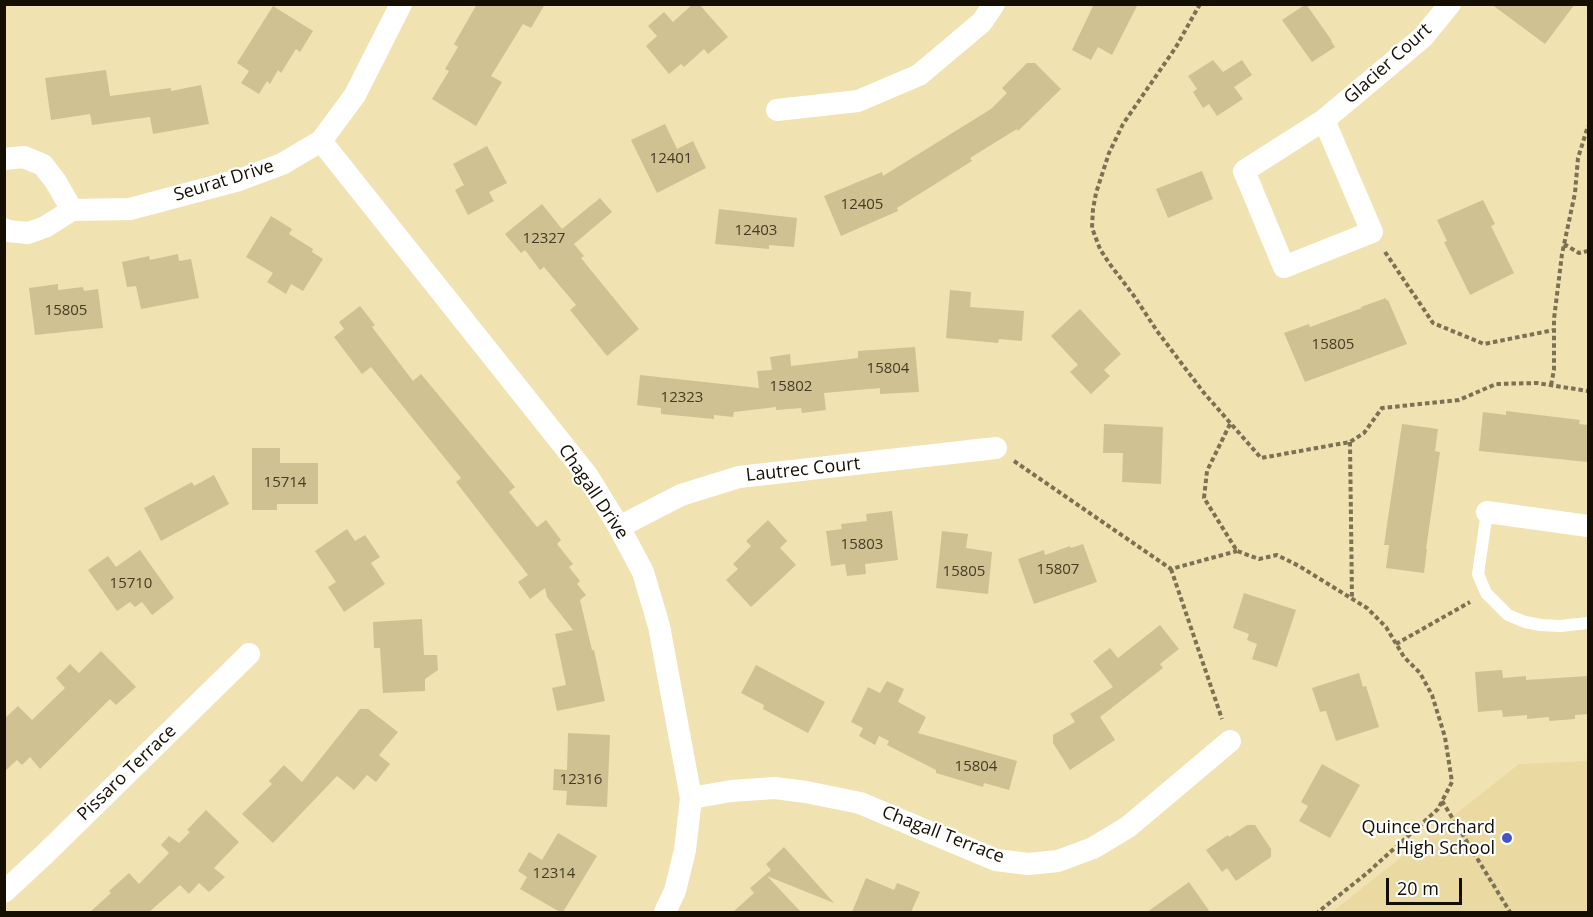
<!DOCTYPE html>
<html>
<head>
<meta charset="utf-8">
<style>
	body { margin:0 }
	#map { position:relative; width:1593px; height:917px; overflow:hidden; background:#f1e2b2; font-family:"Open Sans",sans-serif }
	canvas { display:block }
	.frame { position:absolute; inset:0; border:6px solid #150f01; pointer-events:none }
	.scale { position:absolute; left:1386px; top:878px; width:76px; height:27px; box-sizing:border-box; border:3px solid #150f01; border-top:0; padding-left:8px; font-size:18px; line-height:21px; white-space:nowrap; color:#150f01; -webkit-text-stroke:4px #fff; paint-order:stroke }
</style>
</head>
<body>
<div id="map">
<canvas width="1593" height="917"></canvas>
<div class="frame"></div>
<div class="scale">20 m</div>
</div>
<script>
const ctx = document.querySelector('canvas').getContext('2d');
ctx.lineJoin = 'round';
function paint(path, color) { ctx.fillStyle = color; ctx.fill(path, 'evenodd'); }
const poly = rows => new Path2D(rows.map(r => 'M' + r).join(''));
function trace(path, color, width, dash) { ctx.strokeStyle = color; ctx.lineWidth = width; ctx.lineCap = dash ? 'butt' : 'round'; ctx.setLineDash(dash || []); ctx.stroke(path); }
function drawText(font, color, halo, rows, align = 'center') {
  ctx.font = font + ' "Open Sans",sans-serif'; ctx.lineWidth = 4.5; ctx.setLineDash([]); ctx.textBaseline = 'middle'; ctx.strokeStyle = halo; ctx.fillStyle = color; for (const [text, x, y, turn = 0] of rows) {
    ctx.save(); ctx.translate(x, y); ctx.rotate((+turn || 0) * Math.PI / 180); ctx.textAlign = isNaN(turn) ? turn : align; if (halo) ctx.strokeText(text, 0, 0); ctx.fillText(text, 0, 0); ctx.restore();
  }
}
paint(poly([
	[1588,761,1588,912,1332,912,1519,764]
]), '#ead9a1');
paint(poly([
	[477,4,545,4,531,28,523,24,491,76,502,82,476,126,432,99,449,71,445,69,458,47,454,44],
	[693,4,699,4,728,37,708,54,704,49,684,67,681,64,669,74,646,46,657,36,648,26,664,12,673,22],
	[1094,4,1138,4,1112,55,1098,47,1091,60,1072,50],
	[1306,4,1332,41,1331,41,1335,47,1312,62,1282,20],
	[1491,4,1575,4,1545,44],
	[273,6,313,31,300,52,296,49,281,73,278,70,270,84,267,81,259,94,241,83,249,71,237,63],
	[1213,60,1223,72,1242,60,1252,75,1234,87,1243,99,1217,116,1209,104,1203,108,1193,92,1197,89,1188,76],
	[1027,63,1035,63,1061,89,1018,131,1017,129,970,158,972,161,897,208,898,211,841,236,824,196,882,172,883,176,991,109,1007,93,1002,88],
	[106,70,110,96,171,88,171,91,201,85,209,124,153,134,150,117,92,125,90,114,51,120,45,78],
	[665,124,677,149,693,141,706,168,657,193,631,140],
	[487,146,507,183,489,192,494,201,468,215,455,190,464,185,453,164],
	[1202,171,1213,199,1168,218,1156,189],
	[600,198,612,212,574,244,584,256,581,258,639,329,607,356,570,310,576,305,544,267,540,270,525,250,521,253,505,234,542,204,562,229],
	[1483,200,1495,224,1491,226,1514,273,1470,295,1444,242,1447,241,1437,220],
	[719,209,797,218,794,247,769,245,769,249,715,244],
	[271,216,292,229,289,234,313,249,312,252,323,259,303,291,291,284,286,294,267,282,273,273,246,257],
	[178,254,179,261,191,259,199,298,141,309,136,286,127,287,122,262,149,256,150,260],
	[58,284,58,290,83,287,84,291,98,289,103,328,35,335,29,288],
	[950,290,971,292,970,307,1024,311,1022,341,999,339,998,343,946,338],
	[1386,298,1386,300,1388,300,1407,344,1305,382,1284,333,1309,324,1310,327,1362,308,1361,307],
	[360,306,375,325,372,327,413,381,421,374,515,487,509,492,537,527,546,520,561,540,557,544,573,564,569,567,580,581,577,584,586,595,580,600,592,650,594,650,605,701,557,711,552,688,566,685,555,634,573,630,547,597,545,588,530,599,518,582,528,575,456,482,461,478,371,367,362,374,334,337,344,329,339,322],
	[1080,309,1121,354,1104,370,1110,376,1091,394,1070,372,1078,365,1051,336],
	[915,347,919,392,880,394,880,388,824,393,826,410,802,413,801,408,776,410,776,407,734,412,733,417,714,415,714,419,661,414,661,408,637,405,640,375,759,388,757,371,772,370,770,357,790,354,791,366,858,358,858,351],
	[1506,411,1580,420,1579,424,1588,425,1588,462,1479,451,1483,412,1506,415],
	[1104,424,1163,427,1161,484,1122,482,1123,453,1103,453],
	[1402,424,1438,429,1435,451,1440,452,1426,549,1427,549,1424,573,1386,568,1389,545,1384,545],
	[252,448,280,448,280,463,318,463,318,504,277,504,277,510,252,510],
	[214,475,229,504,161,541,144,508,192,482,194,486],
	[892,511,898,560,865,564,866,574,847,576,845,564,831,566,826,531,842,529,841,524,867,521,866,514],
	[768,520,787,541,780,548,796,565,751,607,726,580,738,569,733,564,751,546,746,541],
	[347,529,355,541,365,535,380,557,371,563,385,584,344,612,328,587,336,582,315,551],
	[942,531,968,534,966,548,992,552,988,594,936,588],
	[1083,544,1097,582,1034,604,1018,559,1044,550,1045,555,1070,546,1071,548],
	[140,550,174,598,152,615,142,602,135,607,130,602,117,611,88,570,108,556,116,567],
	[1244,593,1296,610,1277,667,1252,659,1257,644,1247,640,1249,634,1233,628],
	[422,619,424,655,437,655,438,670,425,679,425,691,383,693,380,648,374,648,373,622],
	[1160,625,1179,649,1160,664,1163,668,1100,717,1115,740,1070,770,1053,743,1053,735,1075,722,1070,714,1113,687,1093,661,1110,648,1118,658],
	[101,651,136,687,116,705,110,699,40,769,30,757,22,765,17,760,4,772,4,719,18,706,32,720,65,688,56,678,70,664,79,673],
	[756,665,825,702,808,733,763,709,764,705,741,693],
	[1502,670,1503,678,1526,676,1526,680,1588,676,1588,714,1575,715,1575,719,1549,721,1549,717,1527,719,1527,715,1503,717,1502,710,1478,712,1475,672],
	[1359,673,1363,687,1366,686,1379,727,1336,741,1326,711,1320,712,1312,688],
	[887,681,904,689,898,702,926,717,918,733,1017,761,1009,790,984,783,983,787,936,773,936,770,887,745,889,741,879,736,875,745,859,736,863,728,851,722,868,687,880,693],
	[360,709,368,709,398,732,379,755,390,764,376,782,367,775,354,790,337,776,273,843,242,814,272,784,269,781,284,765,302,782],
	[568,733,610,735,607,807,566,805,567,791,553,790,554,769,567,770],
	[1322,764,1360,785,1330,838,1299,821,1308,806,1301,802],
	[206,810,239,842,214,868,225,877,209,892,199,883,189,894,180,885,149,912,90,912,111,893,109,891,129,873,139,884,169,853,161,845,169,836,179,843,190,832,187,830],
	[1247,825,1255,825,1271,849,1271,857,1236,881,1227,868,1222,872,1206,850,1228,835,1229,837],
	[558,833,597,856,563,912,560,912,520,889,527,877,518,871,529,852,542,860],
	[784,847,834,903,767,876,801,912,733,912,754,893,750,888,771,870,766,864],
	[866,878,894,890,897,883,920,892,911,912,852,912],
	[1189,882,1210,912,1147,912]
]), '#cfc192');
trace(poly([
	[1200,4,1176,47,1123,124,1109,153,1096,193,1093,209,1092,228,1100,249,1109,263,1134,296,1157,331,1204,393,1261,458,1350,442,1364,433,1382,408,1459,400,1496,384,1537,383,1588,391],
	[1564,244,1579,253,1588,251],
	[1385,252,1433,323,1484,344,1554,330],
	[1551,385,1554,370,1554,319,1562,254,1575,193,1578,158,1588,126],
	[1230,424,1207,471,1204,498,1237,551,1259,559,1277,555,1299,566,1367,608,1386,627,1404,657,1420,673,1432,695,1445,737,1452,782,1438,809,1366,874,1318,912],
	[1350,442,1352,599],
	[1014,461,1171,569,1237,551],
	[1171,569,1222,719],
	[1396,644,1470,602],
	[1442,801,1510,912]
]), '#7b7153', 4, [4.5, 3]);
trace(poly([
	[1487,512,1478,574,1486,593,1508,615,1525,622,1541,625,1560,626,1588,623]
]), '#fff', 12);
trace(poly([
	[777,110,858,101,919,75,982,22,994,4],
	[1324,120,1372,232,1284,267,1244,171,1324,120,1423,37,1450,4],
	[321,141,587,475,619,527,643,572,659,626,691,798,685,850,675,891,665,912],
	[4,159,24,157,43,165,56,182,72,210],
	[4,229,8,231,28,233,45,227,72,210,130,209,239,180,282,164,321,141,355,95,401,4],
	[1487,512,1588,526],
	[619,527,681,495,739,477,996,448],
	[691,798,731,791,775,788,806,792,860,803,996,860,1028,864,1058,861,1093,848,1128,827,1230,741],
	[4,892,46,853,249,654]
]), '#fff', 22);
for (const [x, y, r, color] of [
	[1507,838,6,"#4554c8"]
]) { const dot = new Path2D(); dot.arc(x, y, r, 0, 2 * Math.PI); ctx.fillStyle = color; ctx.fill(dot); trace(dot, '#fff', 2); }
drawText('15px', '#443c25', null, [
	["12401",671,159],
	["12405",862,205],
	["12403",756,231],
	["12327",544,239],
	["15805",66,311],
	["15805",1333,345],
	["15804",888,369],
	["15802",791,387],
	["12323",682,398],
	["15714",285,483],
	["15803",862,545],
	["15807",1058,570],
	["15805",964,572],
	["15710",131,584],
	["15804",976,767],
	["12316",581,780],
	["12314",554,874]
]);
drawText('18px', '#150f01', '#fff', [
	["Glacier Court",1388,64,-42],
	["Seurat Drive",224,181,-17],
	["Lautrec Court",803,470,-6],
	["Chagall Drive",593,492,56],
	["Pissaro Terrace",127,773,-44],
	["Chagall Terrace",943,835,21]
]);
drawText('18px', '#150f01', '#fff', [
	["Quince Orchard",1495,828],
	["High School",1495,849]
], 'right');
</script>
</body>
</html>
